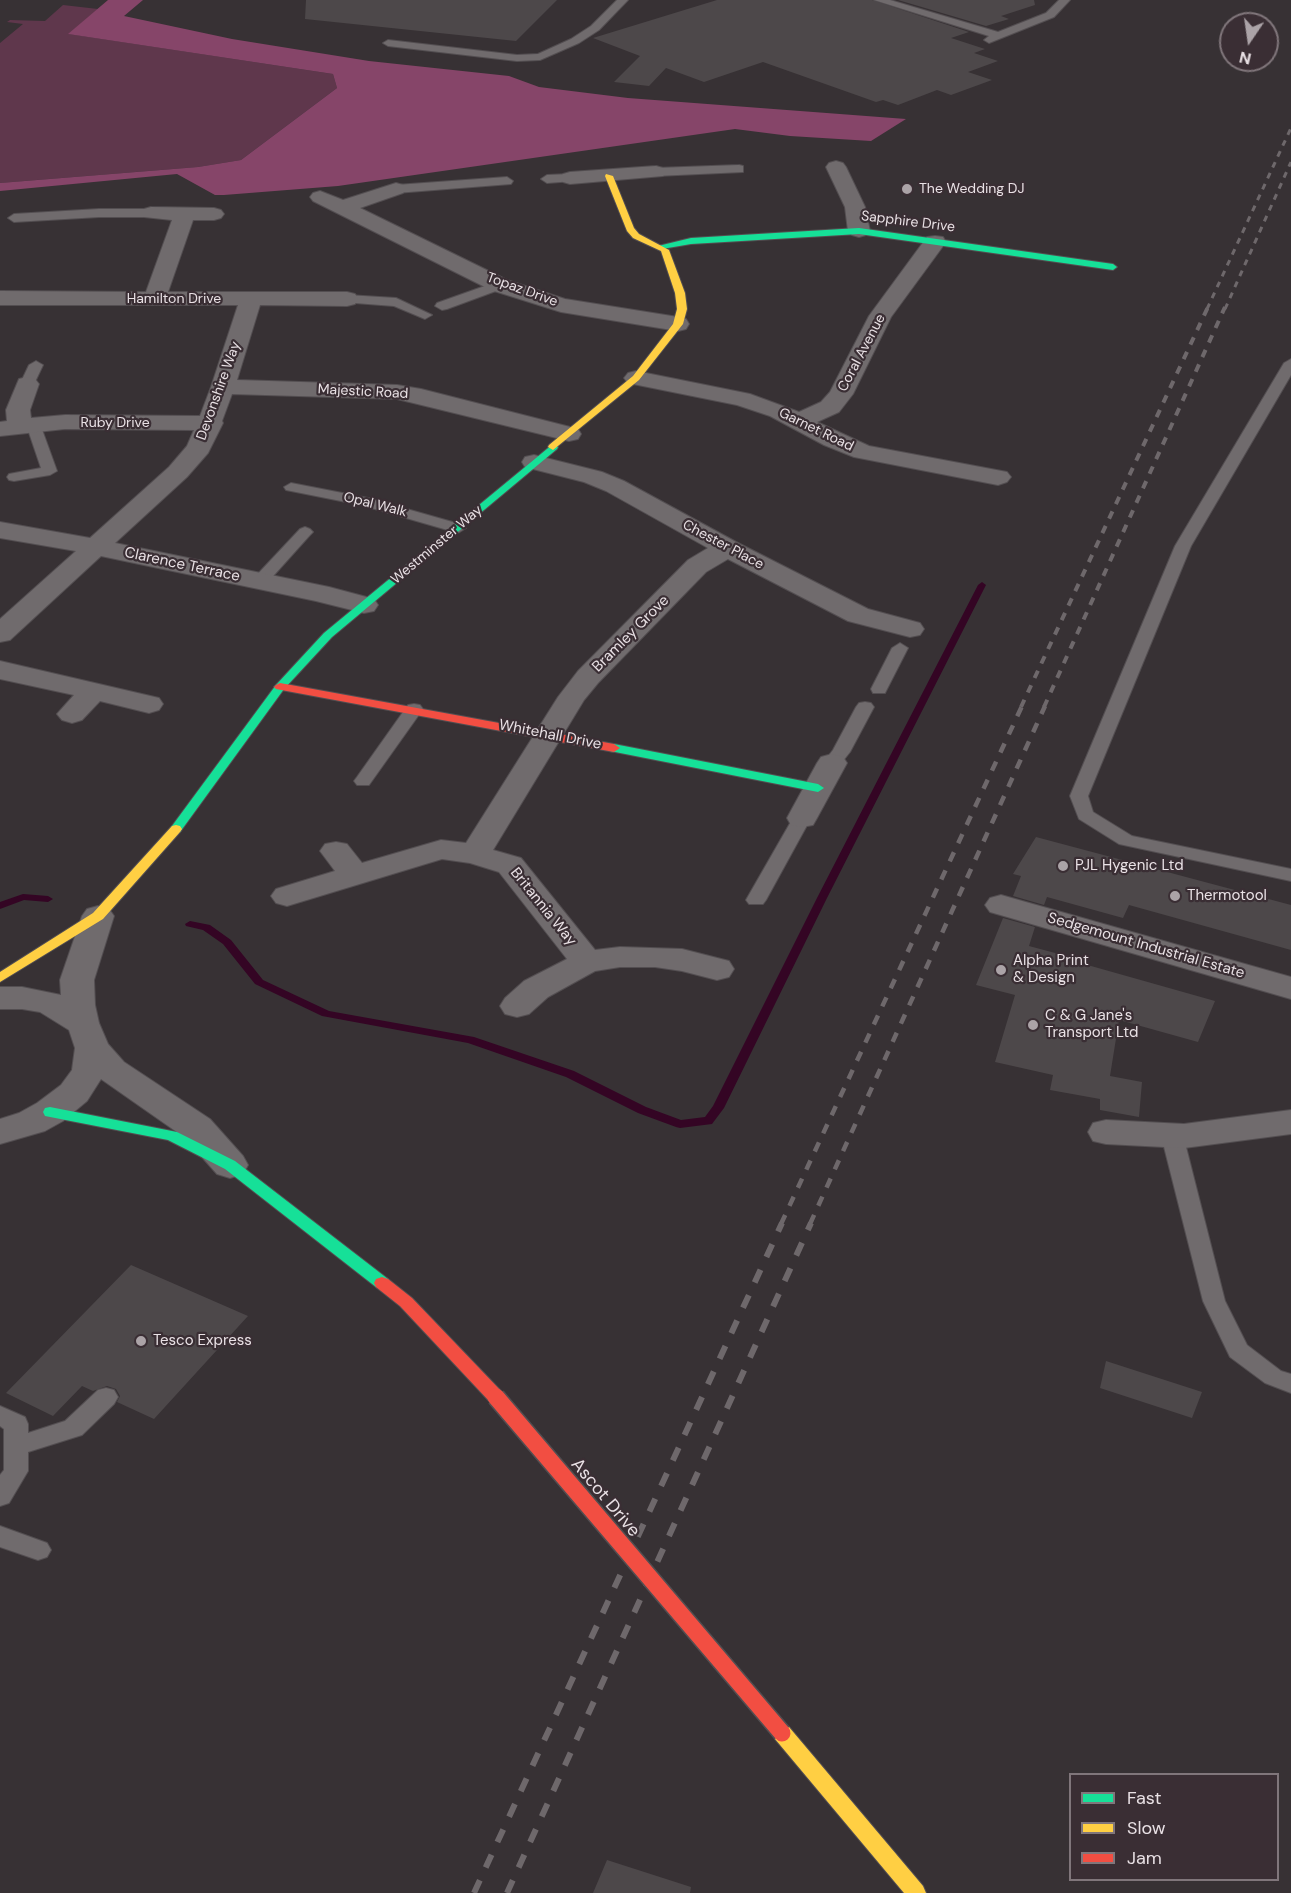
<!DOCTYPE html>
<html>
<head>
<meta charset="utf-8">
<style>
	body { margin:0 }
	#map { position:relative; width:1291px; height:1893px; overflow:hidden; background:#373134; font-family:"DM Sans",sans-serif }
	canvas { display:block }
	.legend { position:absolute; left:1069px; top:1773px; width:210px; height:108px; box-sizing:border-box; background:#3a2e34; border:2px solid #80767b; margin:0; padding:8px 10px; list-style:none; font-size:18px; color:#e9e1e5 }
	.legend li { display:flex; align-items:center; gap:12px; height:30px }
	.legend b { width:30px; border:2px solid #80767b }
	.north { position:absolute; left:1219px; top:12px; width:60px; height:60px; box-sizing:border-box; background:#3a2e34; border:2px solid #80767b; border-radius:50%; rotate:193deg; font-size:16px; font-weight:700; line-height:24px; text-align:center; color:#e9e1e5 }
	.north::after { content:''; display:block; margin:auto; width:21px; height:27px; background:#aba3a7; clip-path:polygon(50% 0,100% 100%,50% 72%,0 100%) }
</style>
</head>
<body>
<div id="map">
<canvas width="1291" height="1893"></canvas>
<ul class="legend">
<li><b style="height:8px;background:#16e098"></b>Fast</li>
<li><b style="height:8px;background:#ffcf43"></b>Slow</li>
<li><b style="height:8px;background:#f24e42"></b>Jam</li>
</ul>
<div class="north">N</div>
</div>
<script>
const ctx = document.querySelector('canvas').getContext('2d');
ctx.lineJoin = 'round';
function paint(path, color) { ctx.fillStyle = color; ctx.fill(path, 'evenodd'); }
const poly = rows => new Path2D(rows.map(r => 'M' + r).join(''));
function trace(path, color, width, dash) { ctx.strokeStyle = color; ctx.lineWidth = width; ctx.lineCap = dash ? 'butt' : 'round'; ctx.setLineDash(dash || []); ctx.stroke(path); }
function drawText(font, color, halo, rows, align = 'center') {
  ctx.font = font + ' "DM Sans",sans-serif'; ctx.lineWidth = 4.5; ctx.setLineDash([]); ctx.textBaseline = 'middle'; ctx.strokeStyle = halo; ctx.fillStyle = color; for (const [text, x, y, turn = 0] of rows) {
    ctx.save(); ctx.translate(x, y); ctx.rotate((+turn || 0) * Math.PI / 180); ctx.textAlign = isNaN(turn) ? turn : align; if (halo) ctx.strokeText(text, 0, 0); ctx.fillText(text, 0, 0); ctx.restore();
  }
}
paint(poly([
	[63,5,98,9,69,34,333,74,337,88,241,160,198,167,0,183,0,43,23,24,7,22,10,20,45,21]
]), '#5f374c');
paint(poly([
	[108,0,143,0,124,16,232,39,369,61,509,76,539,87,628,98,906,119,871,141,790,136,735,129,338,186,224,195,215,195,177,174,0,191,0,183,198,167,241,160,337,88,333,74,68,34]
]), '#864569');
paint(poly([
	[982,582,986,585,827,898,724,1108,712,1124,680,1128,676,1127,638,1113,566,1077,468,1043,322,1016,255,984,223,944,203,930,186,926,185,924,190,921,210,925,231,940,263,980,329,1011,474,1037,574,1071,646,1107,681,1120,705,1117,713,1106,817,898,978,585,982,582],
	[23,894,48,896,53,899,48,902,24,900,0,909,0,902,23,894]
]), '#340524');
paint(poly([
	[306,0,557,0,516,41,305,19],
	[717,0,872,0,969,32,951,38,985,49,974,53,998,61,968,72,992,80,951,95,937,90,898,105,883,100,876,102,763,62,704,82,666,68,649,86,614,82,640,56,593,38],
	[898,0,1034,0,1035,5,1001,16,1009,19,986,26],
	[1036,837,1291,905,1291,950,1129,905,1123,918,1047,897,1044,905,1013,896,1021,876,1013,874],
	[1003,918,1035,927,1029,946,1085,961,1084,964,1215,1001,1198,1042,1119,1020,1110,1076,1142,1082,1139,1117,1100,1110,1100,1099,1050,1090,1053,1075,995,1062,1015,995,976,985],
	[131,1265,248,1316,154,1419,117,1402,120,1396,116,1389,107,1386,93,1391,82,1386,53,1416,6,1393],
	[1106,1361,1202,1392,1192,1418,1100,1388],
	[607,1860,691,1887,690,1893,593,1893]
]), '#4d484a');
const lane = poly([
	[617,0,628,0,599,30,579,43,540,60,517,61,388,46,383,43,388,40,517,55,538,54,571,39,591,26,617,0],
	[874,0,890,0,998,32,1046,13,1059,0,1070,0,1054,17,989,43,984,40,989,36,874,0],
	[739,165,743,166,743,172,656,176,650,172,656,168,739,165],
	[570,174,574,175,574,181,547,183,541,179,547,175,570,174],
	[507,177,513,181,511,184,396,193,390,189,396,185,507,177],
	[99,209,151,209,157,213,151,217,99,217,14,222,8,218,14,214,99,209],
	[499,281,504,282,506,285,504,288,447,309,442,310,435,306,437,303,499,281],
	[347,295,396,298,432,315,425,319,394,306,342,302,340,299,342,296,347,295],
	[1291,359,1291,375,1191,546,1088,796,1093,812,1132,836,1291,869,1291,881,1119,844,1079,819,1070,796,1175,546,1284,363,1291,359],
	[36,361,43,365,34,384,32,387,22,387,20,384,29,365,36,361],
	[33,420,40,424,57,471,50,475,14,481,9,480,7,477,9,474,41,468,26,424,33,420],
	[291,483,368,498,463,525,466,528,458,533,361,505,286,490,284,487,291,483],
	[305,527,310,529,313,532,310,535,266,584,254,584,252,581,254,578,300,529,305,527],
	[900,643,908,648,887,689,885,693,873,693,871,689,892,648,900,643],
	[865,702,871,703,874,707,850,752,838,767,826,767,823,763,833,750,856,707,859,703,865,702],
	[414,704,420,705,423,709,369,785,357,785,354,781,357,777,408,705,414,704],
	[802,813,808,814,811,818,766,900,763,904,749,904,746,900,793,818,796,814,802,813],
	[1172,1128,1180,1130,1183,1135,1225,1301,1247,1345,1281,1371,1291,1374,1291,1393,1265,1383,1230,1357,1203,1301,1161,1135,1164,1130,1172,1128],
	[106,1388,114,1390,118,1397,114,1404,82,1435,28,1452,28,1471,9,1503,0,1506,0,1475,4,1470,4,1429,0,1426,0,1406,25,1417,28,1424,28,1433,65,1421,98,1390,106,1388],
	[0,1526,47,1543,51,1550,47,1557,38,1560,0,1547,0,1526]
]);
const street = poly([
	[836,161,843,163,846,167,865,207,870,231,866,235,859,237,852,235,848,231,845,207,826,167,829,163,836,161],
	[656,166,663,168,666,172,663,176,570,184,563,182,560,178,563,174,570,172,656,166],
	[396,183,403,185,406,189,403,193,360,208,507,280,565,299,678,317,686,319,689,324,686,329,678,331,561,312,491,290,313,201,310,197,313,193,320,191,343,200,396,183],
	[151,207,214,208,221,210,224,214,221,218,214,220,193,220,168,292,347,292,355,294,358,299,355,304,347,306,260,305,237,380,397,385,421,389,578,429,581,434,578,439,569,441,397,399,232,394,222,421,223,423,208,453,187,477,115,543,329,587,374,599,378,605,374,611,364,613,316,601,101,556,10,640,0,642,0,619,76,551,0,538,0,522,90,538,169,467,187,446,194,430,65,429,0,436,0,422,7,421,6,410,19,379,27,377,35,379,39,384,30,410,31,418,65,415,200,416,211,387,238,305,0,305,0,291,146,292,172,220,144,217,141,213,144,209,151,207],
	[935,236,943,237,946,242,891,317,853,394,839,412,817,422,869,446,1007,472,1011,477,1007,482,998,485,854,457,824,445,770,416,737,405,628,383,624,378,628,373,636,371,750,394,799,412,821,402,830,392,869,316,927,237,935,236],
	[534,455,602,472,624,481,736,542,868,609,920,623,924,629,920,635,910,637,848,621,728,559,706,572,598,683,584,700,493,850,521,858,595,950,620,947,682,949,729,961,734,969,729,977,717,980,682,971,655,967,620,967,595,971,548,997,529,1014,517,1017,505,1014,500,1006,505,998,524,981,567,959,499,872,470,863,442,859,287,906,276,903,271,896,276,889,335,871,320,851,325,844,336,842,347,844,362,863,441,840,466,843,558,697,578,671,688,560,708,548,606,491,584,482,525,467,522,462,525,457,534,455],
	[0,661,159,698,163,704,159,710,149,713,100,701,82,720,72,723,62,720,57,714,74,695,0,679,0,661],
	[832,754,843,757,847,763,817,818,813,825,802,827,791,825,787,818,817,763,821,757,832,754],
	[1001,895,1291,977,1291,999,990,912,985,905,990,898,1001,895],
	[98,906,109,909,114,916,94,980,95,1005,99,1023,108,1044,124,1062,210,1119,243,1156,248,1165,243,1174,230,1178,217,1174,184,1137,101,1079,87,1101,63,1121,45,1131,0,1144,0,1119,19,1113,37,1103,61,1085,72,1070,75,1048,69,1030,40,1012,22,1009,0,1009,0,987,22,987,61,995,60,980,82,916,87,909,98,906],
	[1291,1110,1291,1134,1184,1148,1106,1144,1093,1141,1088,1132,1093,1123,1106,1120,1184,1124,1291,1110]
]);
const fast = poly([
	[859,228,1113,264,1117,267,1113,270,859,234,691,244,662,249,658,246,691,238,859,228],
	[553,444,558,447,557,449,332,637,284,689,180,832,172,832,170,829,172,826,276,685,324,633,553,444],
	[614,744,818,784,824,788,818,792,610,751,608,748,614,744],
	[50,1107,177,1132,235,1161,388,1279,390,1283,388,1287,382,1289,376,1287,225,1169,168,1140,45,1116,43,1112,45,1108,50,1107]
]);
const slow = poly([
	[606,174,613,176,634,228,639,234,669,250,685,293,687,309,683,324,639,380,553,450,548,447,549,445,633,376,673,324,677,309,675,293,661,251,633,238,627,231,605,176,606,174],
	[176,825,180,826,182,829,180,832,103,919,0,982,0,972,93,913,172,826,176,825],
	[782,1725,789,1727,923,1886,926,1893,904,1893,775,1739,773,1733,775,1727,782,1725]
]);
const jam = poly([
	[280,683,614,744,620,748,614,752,276,689,274,687,276,685,280,683],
	[382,1277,388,1279,412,1298,502,1392,504,1397,502,1402,496,1403,490,1402,400,1306,376,1287,374,1283,376,1279,382,1277]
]);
trace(lane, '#534e51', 2);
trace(street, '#534e51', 2);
trace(fast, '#534e51', 2);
trace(slow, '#534e51', 2);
trace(jam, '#534e51', 2);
paint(lane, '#706b6d');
paint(street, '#706b6d');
paint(fast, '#16e098');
paint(slow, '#ffcf43');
paint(jam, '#f24e42');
trace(poly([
	[1207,309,1291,128],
	[1225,309,1291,162]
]), '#6e686b', 3, [6, 6]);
trace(poly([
	[1021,707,1208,307],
	[1044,707,1225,307]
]), '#6e686b', 4, [8, 8]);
trace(poly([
	[781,1224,1022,706],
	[810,1224,1045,706]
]), '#6e686b', 4.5, [10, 10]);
trace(poly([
	[474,1893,782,1223],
	[507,1893,811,1223]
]), '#6e686b', 6, [14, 14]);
const jamBridge = poly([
	[496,1397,782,1733]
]);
trace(jamBridge, '#534e51', 20, []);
trace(jamBridge, '#f24e42', 17);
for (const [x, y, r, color] of [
	[907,189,6,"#aba3a7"],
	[1063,866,6,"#aba3a7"],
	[1175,896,6,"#aba3a7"],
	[1001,970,6,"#aba3a7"],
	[1033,1025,6,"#aba3a7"],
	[141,1341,6,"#aba3a7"]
]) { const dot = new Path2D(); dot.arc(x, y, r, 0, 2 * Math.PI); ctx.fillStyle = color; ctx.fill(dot); trace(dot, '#3a2e34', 2); }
drawText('14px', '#e9e1e5', '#3a2e34', [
	["The Wedding DJ",919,189]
], 'left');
drawText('14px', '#e9e1e5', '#3a2e34', [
	["Sapphire Drive",908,222,7],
	["Topaz Drive",522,290,20],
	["Hamilton Drive",174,299],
	["Coral Avenue",862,353,-62],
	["Devonshire Way",219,391,-70],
	["Majestic Road",363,392,3],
	["Ruby Drive",115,423],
	["Garnet Road",816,430,26],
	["Opal Walk",375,505,14],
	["Westminster Way",437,545,-40],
	["Chester Place",723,545,28]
]);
drawText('15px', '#e9e1e5', '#3a2e34', [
	["Clarence Terrace",182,565,12],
	["Bramley Grove",631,634,-45],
	["Whitehall Drive",550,735,11],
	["Britannia Way",543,907,51],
	["Sedgemount Industrial Estate",1146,946,16]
]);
drawText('15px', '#e9e1e5', '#3a2e34', [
	["PJL Hygenic Ltd",1075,866],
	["Thermotool",1187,896],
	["Alpha Print",1013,961],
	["& Design",1013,978],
	["C & G Jane's",1045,1016],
	["Transport Ltd",1045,1033],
	["Tesco Express",153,1341]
], 'left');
drawText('18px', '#e9e1e5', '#3a2e34', [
	["Ascot Drive",605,1498,50]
]);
</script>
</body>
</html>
